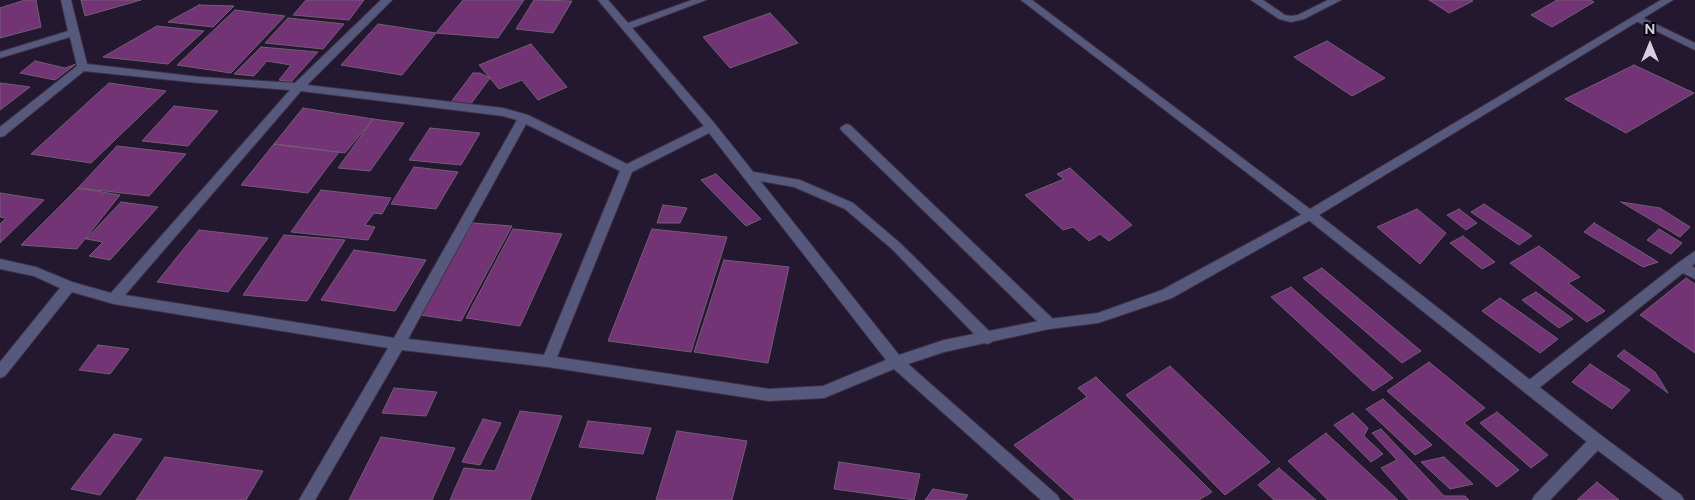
<!DOCTYPE html>
<html>
<head>
<meta charset="utf-8">
<style>
	body { margin:0 }
	#map { position:relative; width:1695px; height:500px; overflow:hidden; background:#23182f; font-family:Figtree,sans-serif }
	canvas { display:block }
	.north { position:absolute; left:1625px; top:20px; width:50px; height:50px; -webkit-text-stroke:4px #0a0610; paint-order:stroke; rotate:0deg; font-size:14px; font-weight:700; line-height:20px; text-align:center; color:#d5cfdf }
	.north::after { content:''; display:block; margin:auto; width:18px; height:22px; background:#d5cfdf; clip-path:polygon(50% 0,100% 100%,50% 72%,0 100%) }
</style>
</head>
<body>
<div id="map">
<canvas width="1695" height="500"></canvas>
<div class="north">N</div>
</div>
<script>
const ctx = document.querySelector('canvas').getContext('2d');
ctx.lineJoin = 'round';
function paint(path, color) { ctx.fillStyle = color; ctx.fill(path, 'evenodd'); }
const poly = rows => new Path2D(rows.map(r => 'M' + r).join(''));
function trace(path, color, width, dash) { ctx.strokeStyle = color; ctx.lineWidth = width; ctx.lineCap = dash ? 'butt' : 'round'; ctx.setLineDash(dash || []); ctx.stroke(path); }
const building = poly([
	[25,0,36,0,41,27,0,38,0,8,25,0],
	[81,0,141,0,85,16,81,0],
	[306,0,364,0,349,20,293,15,306,0],
	[463,0,524,0,498,38,436,33,463,0],
	[534,0,572,1,553,33,516,29,534,0],
	[1429,0,1470,0,1473,1,1449,13,1429,0],
	[1557,0,1590,0,1594,2,1552,27,1531,15,1557,0],
	[199,5,234,6,213,27,168,22,199,5],
	[235,10,285,16,231,73,177,65,235,10],
	[770,13,798,43,730,68,703,37,770,13],
	[288,18,344,24,323,49,265,43,288,18],
	[378,24,436,33,402,75,341,65,378,24],
	[157,26,204,31,168,64,103,57,157,26],
	[1327,41,1385,78,1352,96,1294,57,1327,41],
	[531,44,567,87,538,100,522,80,499,89,479,65,531,44],
	[261,47,318,52,291,82,279,80,291,65,267,61,254,76,234,74,261,47],
	[35,61,65,68,76,64,55,80,20,73,35,61],
	[1634,65,1694,93,1626,133,1565,99,1634,65],
	[473,73,480,73,490,78,470,105,451,102,473,73],
	[0,83,30,87,0,110,0,83],
	[109,83,166,91,91,163,31,154,109,83],
	[174,106,218,111,188,146,142,141,174,106],
	[303,108,373,119,345,153,274,144,303,108],
	[373,119,404,123,370,171,338,168,373,119],
	[430,128,480,133,461,165,409,160,430,128],
	[274,144,339,152,308,193,241,185,274,144],
	[117,146,186,154,149,196,78,188,117,146],
	[414,167,458,172,436,209,391,204,414,167],
	[1070,168,1132,225,1109,241,1100,234,1089,241,1073,227,1063,230,1025,195,1064,179,1057,174,1070,168],
	[716,174,761,219,746,226,701,180,716,174],
	[78,188,120,195,77,249,21,245,78,188],
	[321,190,391,198,382,214,374,213,365,225,375,227,368,240,291,232,321,190],
	[0,193,44,200,0,243,0,224,6,218,0,217,0,193],
	[121,202,158,207,110,260,89,256,103,242,86,239,121,202],
	[1621,202,1660,208,1690,227,1680,237,1621,202],
	[1484,204,1532,236,1519,245,1471,212,1484,204],
	[663,205,687,208,680,223,657,223,663,205],
	[1417,209,1446,233,1420,264,1377,227,1417,209],
	[1459,209,1477,223,1466,230,1447,215,1459,209],
	[473,223,512,226,461,321,420,315,473,223],
	[1594,223,1658,262,1643,267,1584,232,1594,223],
	[513,229,562,234,520,326,466,318,513,229],
	[652,229,727,237,691,352,608,341,652,229],
	[1659,229,1682,243,1671,254,1647,240,1659,229],
	[199,230,268,238,228,292,157,282,199,230],
	[284,235,345,240,307,301,243,295,284,235],
	[1463,236,1495,262,1482,269,1450,243,1463,236],
	[1539,246,1580,277,1568,283,1605,311,1587,322,1510,263,1539,246],
	[354,250,426,260,395,311,321,300,354,250],
	[724,260,789,267,768,363,694,352,724,260],
	[1322,268,1421,351,1402,363,1303,278,1322,268],
	[1686,278,1695,284,1695,353,1640,315,1686,278],
	[1291,287,1393,378,1373,391,1271,297,1291,287],
	[1536,292,1573,319,1559,328,1522,300,1536,292],
	[1500,298,1558,339,1540,353,1482,311,1500,298],
	[98,345,129,349,110,374,79,370,98,345],
	[1624,350,1655,372,1668,393,1617,356,1624,350],
	[1429,362,1485,408,1464,423,1519,470,1497,487,1387,391,1429,362],
	[1590,364,1630,390,1612,409,1572,382,1590,364],
	[1170,366,1270,462,1225,495,1126,395,1170,366],
	[1096,377,1212,492,1199,500,1075,500,1014,445,1087,397,1078,388,1096,377],
	[394,388,437,392,426,416,382,413,394,388],
	[1383,399,1432,445,1415,455,1366,409,1383,399],
	[520,411,562,416,530,500,450,500,464,468,495,471,520,411],
	[1497,412,1548,455,1531,468,1480,423,1497,412],
	[1353,413,1368,428,1364,436,1383,454,1371,462,1334,425,1353,413],
	[483,419,501,423,480,465,462,462,483,419],
	[588,421,651,428,643,454,579,447,588,421],
	[1381,429,1444,496,1465,496,1469,500,1409,500,1381,468,1397,460,1372,433,1381,429],
	[677,431,747,441,732,500,656,500,677,431],
	[1326,433,1398,500,1328,500,1288,461,1326,433],
	[114,434,142,439,100,495,71,489,114,434],
	[381,437,455,448,432,500,349,500,381,437],
	[165,457,263,471,246,500,136,500,165,457],
	[1444,457,1473,484,1450,489,1421,462,1444,457],
	[839,462,920,474,914,500,834,489,839,462],
	[1279,468,1316,500,1274,500,1258,485,1279,468],
	[1597,482,1619,500,1577,500,1597,482],
	[933,489,968,495,965,500,925,500,933,489]
]);
paint(building, '#723475');
trace(building, '#745d74', 1);
const service = poly([
	[846,124,850,125,1054,320,1056,324,1054,328,1049,329,1044,328,842,131,840,128,846,124],
	[748,171,800,180,853,203,900,243,992,334,994,338,992,342,987,344,982,342,892,249,845,209,794,187,744,178,742,175,748,171]
]);
const minor = poly([
	[61,0,71,0,87,64,200,77,295,83,381,0,392,0,307,85,503,108,528,115,627,164,704,126,598,0,608,0,628,23,692,0,706,0,632,28,715,124,899,355,944,340,1049,319,1098,313,1162,290,1306,212,1310,211,1316,215,1314,218,1172,298,1098,323,1049,329,944,352,908,364,1057,495,1060,500,1041,500,894,369,824,398,769,401,548,367,402,350,315,500,299,500,388,348,114,304,72,292,5,376,0,378,0,362,60,288,34,276,0,269,0,259,36,267,72,282,111,293,290,90,200,83,84,71,4,136,0,137,0,127,77,66,70,37,0,58,0,52,68,31,61,0],
	[301,91,503,116,517,120,394,338,125,295,301,91],
	[526,124,620,171,544,355,408,339,526,124],
	[709,133,886,360,823,386,769,389,557,357,632,172,709,133],
	[1251,0,1263,0,1285,15,1291,16,1298,15,1328,0,1341,0,1304,19,1291,22,1279,19,1251,0],
	[1637,15,1695,43,1695,50,1634,20,1634,16,1637,15],
	[1695,251,1695,263,1692,266,1695,268,1695,279,1683,273,1534,392,1529,394,1524,392,1522,388,1524,384,1678,263,1695,251],
	[1597,434,1602,436,1604,441,1602,446,1550,500,1532,500,1535,495,1592,436,1597,434]
]);
const tertiary = poly([
	[1021,0,1032,0,1310,209,1661,0,1673,0,1319,215,1602,436,1681,495,1684,500,1664,500,1592,446,1306,218,1021,0]
]);
trace(service, '#3c3248', 2);
trace(minor, '#3c3248', 2);
trace(tertiary, '#3c3248', 2);
paint(service, '#57597c');
paint(minor, '#57597c');
paint(tertiary, '#57597c');
</script>
</body>
</html>
